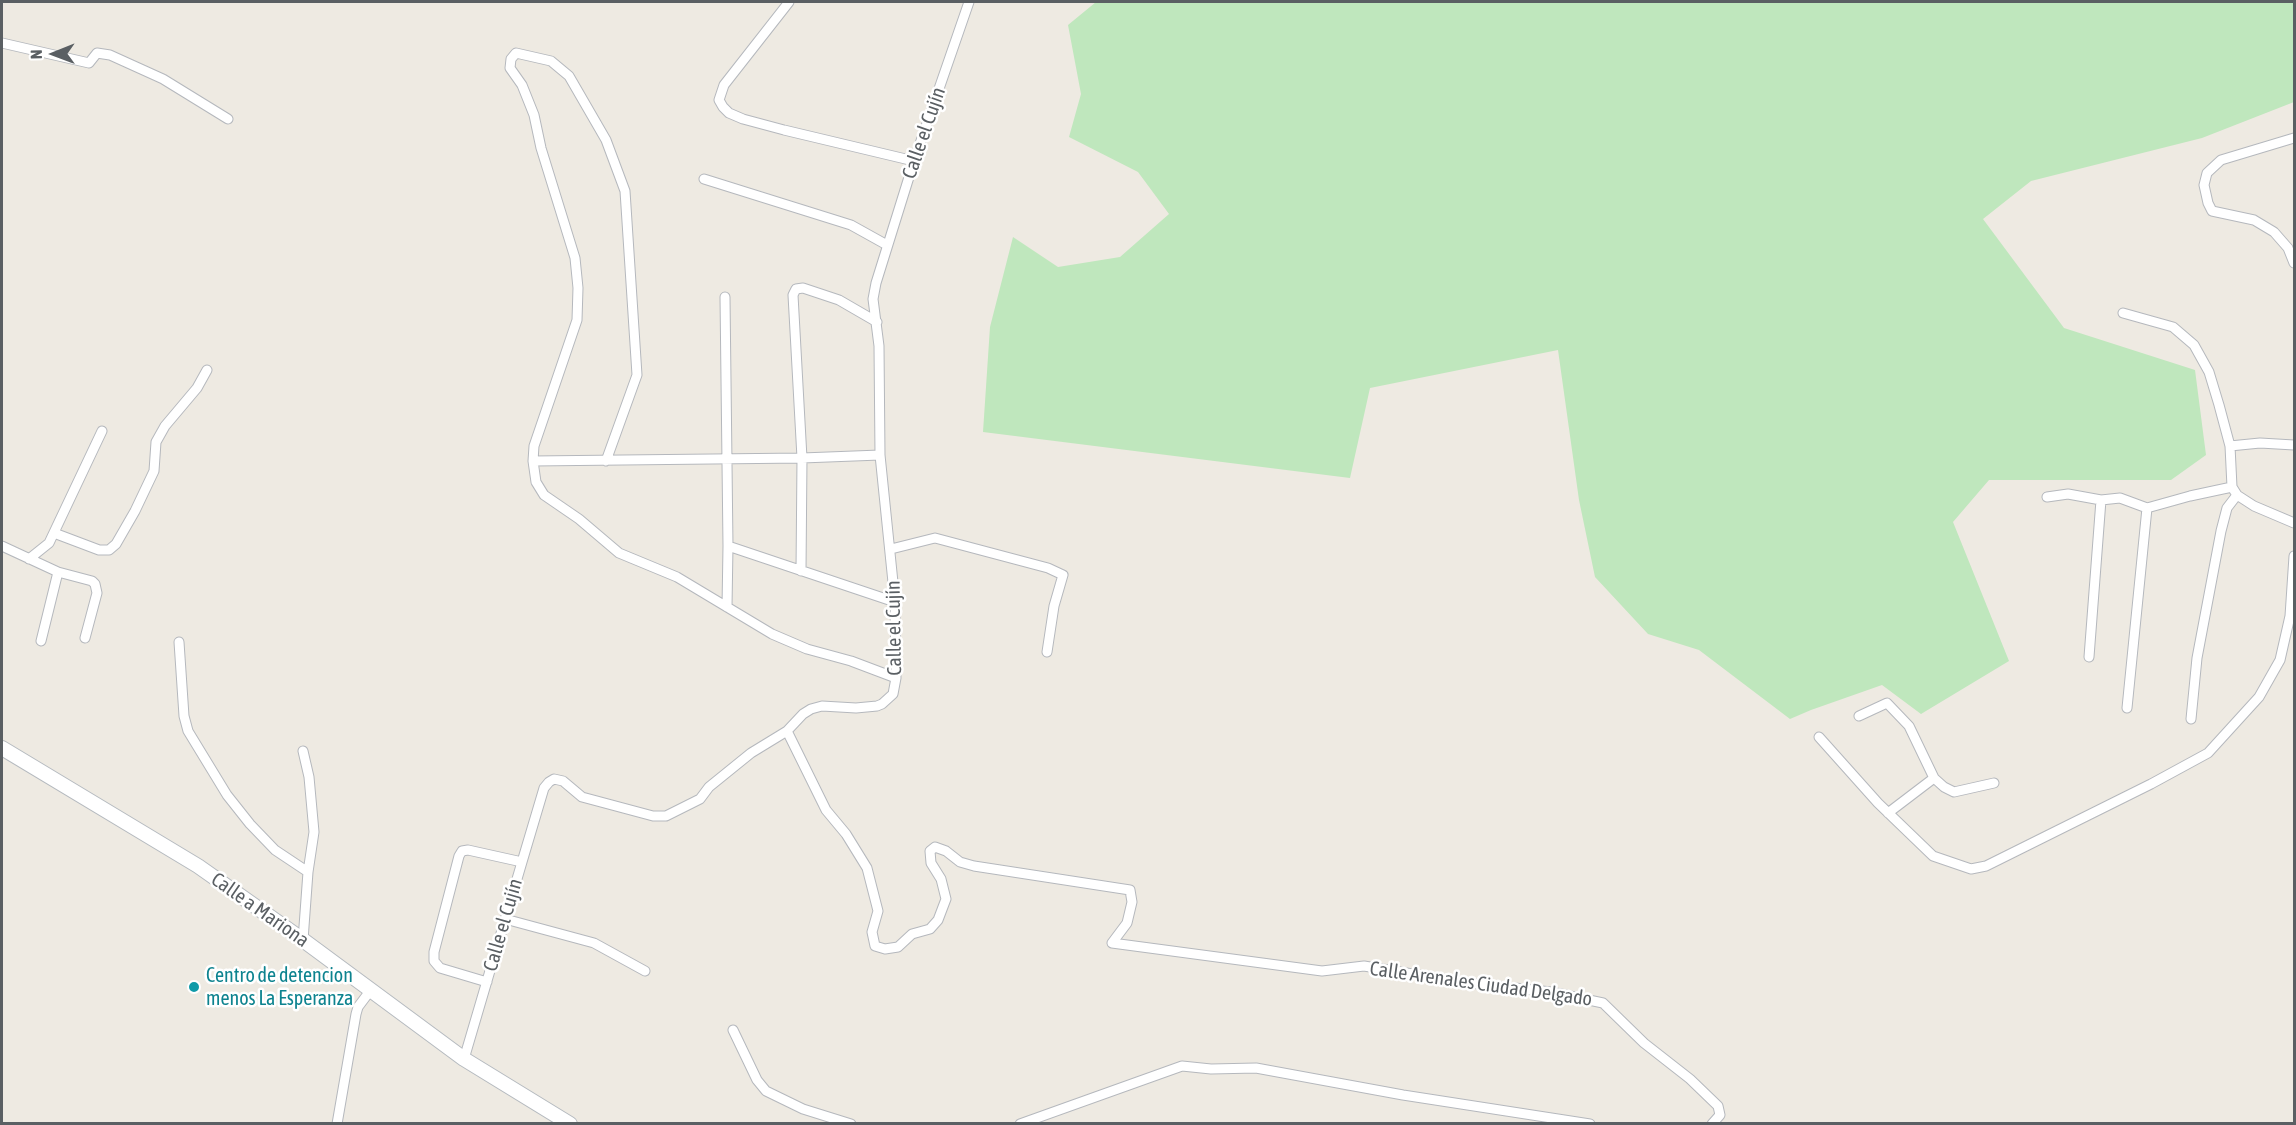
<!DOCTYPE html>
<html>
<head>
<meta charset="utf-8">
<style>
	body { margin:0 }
	#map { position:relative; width:2296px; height:1125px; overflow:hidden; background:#eeeae2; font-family:"Asap Condensed",sans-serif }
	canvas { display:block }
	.frame { position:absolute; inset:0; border:3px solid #5a5f63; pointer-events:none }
	.north { position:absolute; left:24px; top:24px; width:60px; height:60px; -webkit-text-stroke:4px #fff; paint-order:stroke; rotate:269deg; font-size:16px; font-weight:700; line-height:24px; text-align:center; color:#5a5f63 }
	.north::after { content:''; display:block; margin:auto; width:21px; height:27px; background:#5a5f63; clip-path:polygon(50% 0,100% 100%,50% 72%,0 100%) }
</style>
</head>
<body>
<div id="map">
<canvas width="2296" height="1125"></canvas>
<div class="frame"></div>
<div class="north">N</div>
</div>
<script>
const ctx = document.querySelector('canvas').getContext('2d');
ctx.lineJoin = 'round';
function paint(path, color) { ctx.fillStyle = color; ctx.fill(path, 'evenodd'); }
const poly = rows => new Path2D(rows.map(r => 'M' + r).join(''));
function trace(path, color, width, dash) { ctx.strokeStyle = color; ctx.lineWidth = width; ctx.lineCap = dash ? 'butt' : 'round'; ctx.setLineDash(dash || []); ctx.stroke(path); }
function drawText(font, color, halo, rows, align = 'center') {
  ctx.font = font + ' "Asap Condensed",sans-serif'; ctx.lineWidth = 5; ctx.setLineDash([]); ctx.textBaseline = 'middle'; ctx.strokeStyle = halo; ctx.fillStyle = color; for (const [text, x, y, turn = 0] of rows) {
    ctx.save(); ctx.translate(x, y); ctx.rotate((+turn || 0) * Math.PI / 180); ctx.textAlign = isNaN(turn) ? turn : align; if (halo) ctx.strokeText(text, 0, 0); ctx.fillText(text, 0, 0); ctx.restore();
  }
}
paint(poly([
	[1096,2,2294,2,2294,102,2202,138,2031,181,1983,219,2064,328,2195,370,2206,455,2171,480,1989,480,1953,522,2009,661,1921,714,1882,685,1811,710,1790,719,1699,650,1648,634,1595,577,1579,500,1558,350,1370,388,1350,478,983,432,990,327,1013,237,1058,267,1120,257,1169,214,1138,172,1069,137,1081,94,1068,25]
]), '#bfe7bd');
const minor = poly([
	[789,2,724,85,719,100,723,107,729,113,743,119,784,130,914,161],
	[2,43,89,63,97,53,110,55,163,79,228,119],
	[2294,138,2221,160,2207,173,2204,185,2208,203,2212,211,2254,220,2274,232,2288,248,2294,263],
	[704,179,851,225,887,245],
	[725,297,728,546,727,607],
	[2123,313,2173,327,2194,345,2209,372,2219,405,2230,446,2232,487,2237,495,2254,506,2294,523],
	[2230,446,2260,443,2294,445],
	[533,461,802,458,880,455],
	[606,461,637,375,625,191,606,140,569,76,551,61,516,53,511,59,510,68,522,85,534,115,541,148,575,258,578,288,577,320,534,446,533,461,536,482,544,495,579,519,619,553,677,577,772,634,807,649,851,661,896,678],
	[2047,497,2068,494,2101,500,2120,498,2147,508,2190,496,2232,487],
	[54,533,99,550,109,550,116,544,135,511,154,471,156,442,165,426,197,388,207,370],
	[2,546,58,572,92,581,95,584,97,593,85,638],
	[728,546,895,602],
	[891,549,935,538,1048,568,1063,575,1054,606,1047,652],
	[29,559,49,543,102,431],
	[801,571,802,458,793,295,796,289,803,288,839,300,877,322],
	[41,641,58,572],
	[179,642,184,716,188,731,227,795,250,824,275,850,308,872],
	[2089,657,2101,500],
	[2127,708,2147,508],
	[1859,716,1887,703,1909,726,1934,778],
	[2191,719,2197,658,2221,531,2227,508,2237,495],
	[787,731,826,810,846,834,867,868,878,911,872,932,875,946,885,949,898,947,912,934,930,929,938,920,946,899,941,879,931,863,930,851,935,847,946,851,960,862,974,866,1130,890,1132,902,1127,923,1112,943,1322,971,1364,966,1461,982,1551,992,1603,1003,1644,1043,1690,1079,1718,1106,1720,1115,1712,1124],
	[1819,737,1878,803,1933,856,1971,869,1986,866,2151,784,2208,753,2259,697,2280,660,2290,616,2294,556],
	[303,751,309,777,314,832,308,872,303,940],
	[1888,813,1934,778,1944,787,1954,792,1994,783],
	[505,919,594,943,645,971],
	[487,982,440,968,434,961,434,952,459,856,462,851,468,850,522,862],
	[733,1030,757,1080,766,1091,803,1109,851,1124],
	[464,1059,522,862,544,788,549,782,554,779,563,781,582,797,653,816,666,816,700,799,709,787,751,753,787,731,803,714,811,709,822,706,856,708,877,706,882,704,893,694,896,678,895,602,880,455,879,346,873,299,876,283,914,161,969,2],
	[337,1124,356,1014,358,1007,370,991],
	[1020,1124,1182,1066,1211,1069,1256,1068,1403,1095,1590,1124]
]);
const secondary = poly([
	[2,748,198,866,303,940,464,1059,570,1124]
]);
trace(minor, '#b5b8bd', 11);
trace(secondary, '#b5babf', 16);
trace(minor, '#fff', 9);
trace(secondary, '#fff', 14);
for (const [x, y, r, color] of [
	[194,987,6,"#0f9aa8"]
]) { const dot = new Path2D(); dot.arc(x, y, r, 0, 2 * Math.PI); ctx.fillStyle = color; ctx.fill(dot); trace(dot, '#fff', 2); }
drawText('20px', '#5a5f63', '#fff', [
	["Calle el Cujín",924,133,-71],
	["Calle el Cujín",894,628,-91],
	["Calle a Mariona",260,910,35],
	["Calle el Cujín",503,925,-74],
	["Calle Arenales Ciudad Delgado",1481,984,8]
]);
drawText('20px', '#0d838f', '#fff', [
	["Centro de detencion",206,976],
	["menos La Esperanza",206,999]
], 'left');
</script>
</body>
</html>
